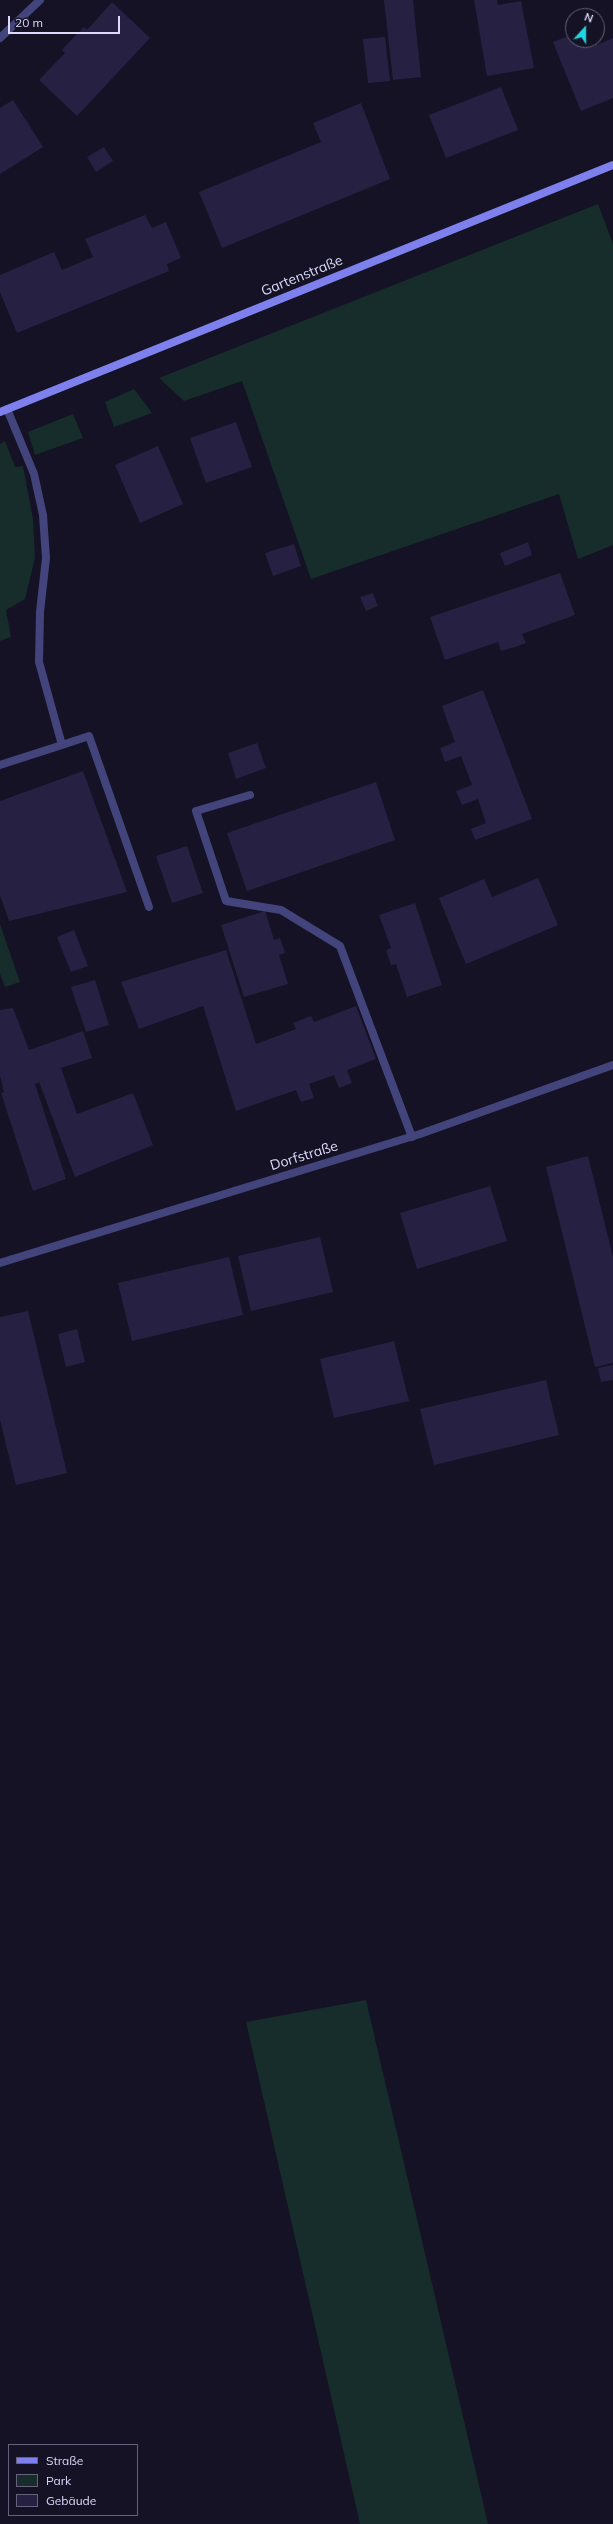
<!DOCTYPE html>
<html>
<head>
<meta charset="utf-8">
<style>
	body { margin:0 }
	#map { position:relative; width:613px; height:2524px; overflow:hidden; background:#141224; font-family:Mulish,sans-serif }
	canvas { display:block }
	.legend { position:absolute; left:8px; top:2444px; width:130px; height:72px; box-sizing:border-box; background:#141224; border:1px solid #64627a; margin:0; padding:5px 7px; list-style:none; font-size:12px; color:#dcdafa }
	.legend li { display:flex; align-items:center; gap:8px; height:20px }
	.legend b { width:20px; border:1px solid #64627a }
	.north { position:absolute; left:565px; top:8px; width:40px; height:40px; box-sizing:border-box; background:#141224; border:1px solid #64627a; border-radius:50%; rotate:21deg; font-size:11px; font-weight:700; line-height:16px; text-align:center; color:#dcdafa }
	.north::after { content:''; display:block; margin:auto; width:14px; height:18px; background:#20d6e0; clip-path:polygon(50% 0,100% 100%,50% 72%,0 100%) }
	.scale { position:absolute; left:8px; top:16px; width:112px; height:18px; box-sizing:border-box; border:2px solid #dcdafa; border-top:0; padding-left:5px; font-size:12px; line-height:14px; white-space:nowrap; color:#dcdafa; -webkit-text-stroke:3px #141224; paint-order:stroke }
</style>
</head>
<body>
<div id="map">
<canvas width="613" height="2524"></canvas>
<ul class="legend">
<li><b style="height:5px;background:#7e81ed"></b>Straße</li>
<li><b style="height:11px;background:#162d2b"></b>Park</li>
<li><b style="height:11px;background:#262142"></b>Gebäude</li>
</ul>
<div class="north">N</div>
<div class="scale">20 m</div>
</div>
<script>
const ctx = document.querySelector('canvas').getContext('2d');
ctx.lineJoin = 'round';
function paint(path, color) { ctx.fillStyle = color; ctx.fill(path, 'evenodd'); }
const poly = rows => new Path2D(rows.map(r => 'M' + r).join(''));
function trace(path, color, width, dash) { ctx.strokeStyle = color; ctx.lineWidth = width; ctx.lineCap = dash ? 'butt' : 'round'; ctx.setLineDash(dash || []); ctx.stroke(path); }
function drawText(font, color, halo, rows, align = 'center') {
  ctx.font = font + ' Mulish,sans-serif'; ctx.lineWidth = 3; ctx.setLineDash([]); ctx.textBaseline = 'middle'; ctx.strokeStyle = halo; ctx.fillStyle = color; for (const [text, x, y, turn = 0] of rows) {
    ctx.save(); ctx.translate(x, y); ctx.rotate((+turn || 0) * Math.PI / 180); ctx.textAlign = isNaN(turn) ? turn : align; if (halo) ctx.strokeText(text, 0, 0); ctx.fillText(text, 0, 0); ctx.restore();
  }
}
paint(poly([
	[598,204,613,244,613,545,578,559,559,494,311,579,242,381,184,401,159,378],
	[134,389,152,413,114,427,105,402],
	[73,414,83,438,35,455,28,432],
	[5,441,15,467,23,466,33,519,35,558,25,599,6,610,11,637,0,641,0,444],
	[0,924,20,982,5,987,0,974],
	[366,2000,488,2524,360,2524,246,2022]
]), '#162d2b');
paint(poly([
	[384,0,413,0,421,77,393,80],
	[474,0,497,0,498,5,521,1,534,68,487,76],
	[112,2,150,38,77,116,39,80,65,53,62,50,73,38,84,27,87,30],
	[573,34,573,40,595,40,597,45,613,38,613,98,581,111,553,42],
	[385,37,390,81,368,83,363,39],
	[501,87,518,130,446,158,429,115],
	[13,100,43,147,0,174,0,108],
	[361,103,390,179,222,248,199,192,321,142,313,123],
	[104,147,113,161,96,172,87,157],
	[145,215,152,228,166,222,181,258,167,264,169,271,17,333,0,292,0,275,54,252,62,270,93,257,85,239],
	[236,422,252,467,206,483,190,438],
	[158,446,183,504,140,523,115,465],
	[528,542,532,555,505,566,500,553],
	[294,544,301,566,273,576,265,553],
	[560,573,575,615,522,634,526,643,515,647,501,651,498,642,445,660,430,617],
	[373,593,378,606,366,611,360,597],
	[483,690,532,819,475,840,471,829,486,823,478,799,462,805,456,791,472,785,461,756,445,762,440,748,455,742,442,706],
	[257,743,266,768,236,779,228,753],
	[83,771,127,892,9,921,0,895,0,801],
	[376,782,395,840,247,891,227,833],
	[187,846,203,893,172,903,156,856],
	[538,878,558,925,466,964,439,898,484,879,492,897],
	[415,903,442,985,407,997,396,964,391,965,386,950,391,948,379,915],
	[265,911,274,940,280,938,285,953,279,955,288,984,244,997,221,925],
	[74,930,88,966,71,972,57,937],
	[226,950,256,1044,296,1029,293,1023,311,1016,314,1022,356,1006,376,1059,347,1070,352,1083,339,1088,334,1075,309,1084,314,1098,301,1102,296,1090,236,1111,203,1006,139,1029,121,982],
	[95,980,109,1025,86,1032,71,987],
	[13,1008,29,1050,83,1031,92,1058,61,1068,77,1114,133,1093,153,1145,75,1177,39,1082,35,1084,66,1179,33,1191,1,1093,4,1092,0,1076,0,1010],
	[588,1156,613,1257,613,1363,595,1367,546,1167],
	[490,1186,507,1241,417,1269,400,1213],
	[320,1237,333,1292,251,1311,238,1256],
	[229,1257,243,1315,132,1341,118,1283],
	[28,1311,67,1473,16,1485,0,1420,0,1317],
	[77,1329,85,1362,66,1367,58,1334],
	[394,1341,409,1401,334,1418,320,1359],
	[613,1365,613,1380,601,1382,598,1368],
	[546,1380,559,1435,434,1465,420,1409]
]), '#262142');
trace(poly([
	[62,745,89,736,149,907],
	[0,765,62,745,39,662,40,612,46,558,43,515,34,474,7,409],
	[250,795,196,811,226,901,281,910,340,946,412,1137]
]), '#44447c', 8);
trace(poly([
	[0,38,40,0],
	[0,1263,420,1134,613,1065]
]), '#44447c', 8);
trace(poly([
	[0,412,613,165]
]), '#7e81ed', 8);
drawText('14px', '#dcdafa', '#141224', [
	["Gartenstraße",302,276,-22],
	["Dorfstraße",304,1156,-17]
]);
</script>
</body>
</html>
